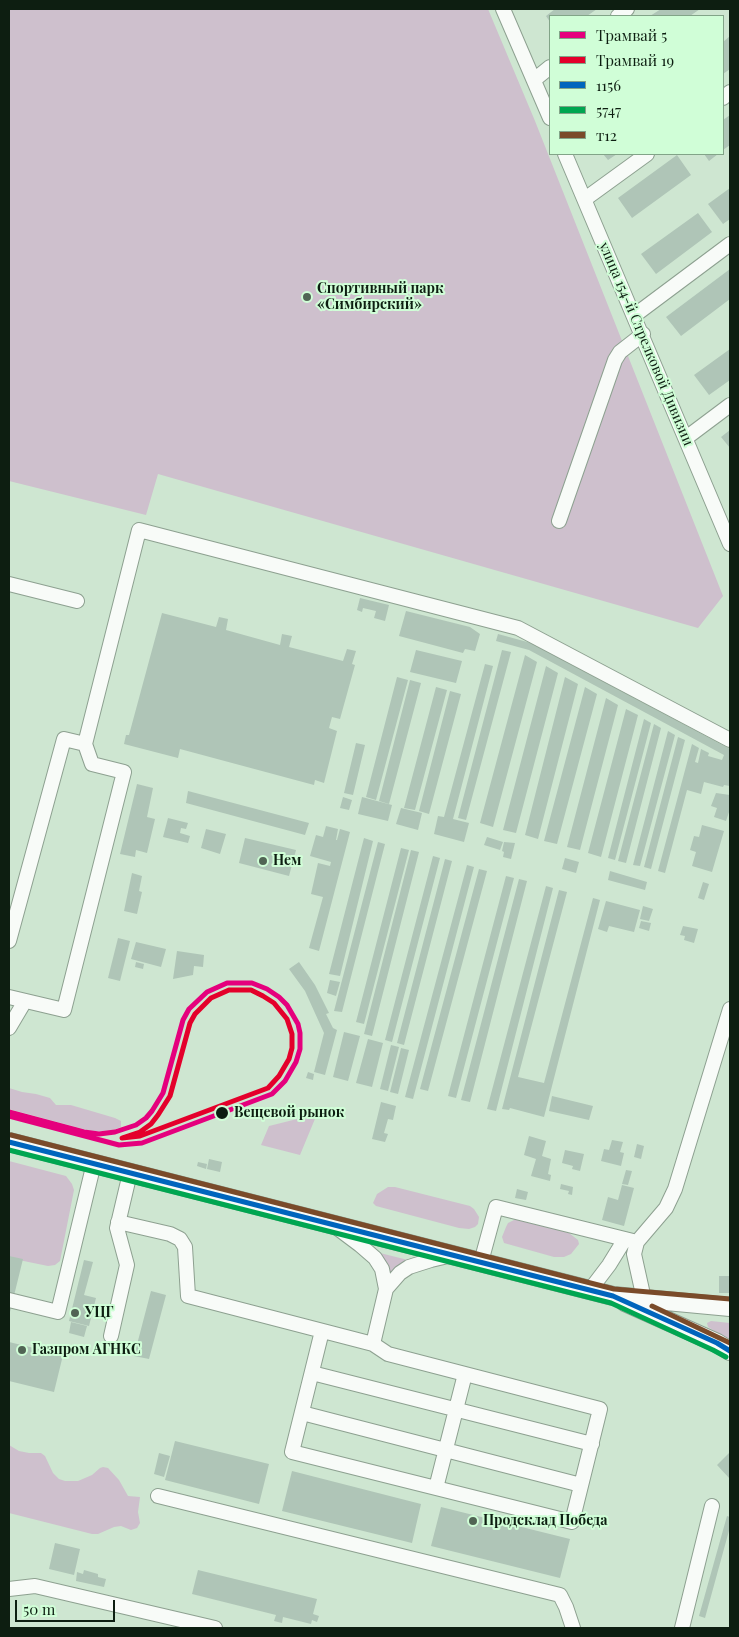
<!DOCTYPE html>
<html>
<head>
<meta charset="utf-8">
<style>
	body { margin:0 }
	#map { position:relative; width:739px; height:1637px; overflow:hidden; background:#cee6d1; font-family:"Playfair Display",serif }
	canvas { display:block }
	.frame { position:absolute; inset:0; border:10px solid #0d1e11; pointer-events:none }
	.legend { position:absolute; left:549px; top:15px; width:175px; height:140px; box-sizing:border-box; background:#d0fed7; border:1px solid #82a488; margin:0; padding:6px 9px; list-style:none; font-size:15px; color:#0d1e11 }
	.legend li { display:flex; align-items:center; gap:10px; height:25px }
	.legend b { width:25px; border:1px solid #82a488 }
	.scale { position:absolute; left:15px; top:1600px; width:100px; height:22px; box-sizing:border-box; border:2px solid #0d1e11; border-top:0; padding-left:6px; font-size:15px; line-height:18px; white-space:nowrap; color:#0d1e11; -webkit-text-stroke:4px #d0fed7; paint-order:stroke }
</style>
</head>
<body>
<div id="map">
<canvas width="739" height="1637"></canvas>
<div class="frame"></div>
<ul class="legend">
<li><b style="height:6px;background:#e5007d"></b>Трамвай 5</li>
<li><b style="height:6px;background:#e4002b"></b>Трамвай 19</li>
<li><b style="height:6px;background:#0065bd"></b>1156</li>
<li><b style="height:6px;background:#00a651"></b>5747</li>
<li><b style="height:6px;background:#7a4b2a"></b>т12</li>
</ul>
<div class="scale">50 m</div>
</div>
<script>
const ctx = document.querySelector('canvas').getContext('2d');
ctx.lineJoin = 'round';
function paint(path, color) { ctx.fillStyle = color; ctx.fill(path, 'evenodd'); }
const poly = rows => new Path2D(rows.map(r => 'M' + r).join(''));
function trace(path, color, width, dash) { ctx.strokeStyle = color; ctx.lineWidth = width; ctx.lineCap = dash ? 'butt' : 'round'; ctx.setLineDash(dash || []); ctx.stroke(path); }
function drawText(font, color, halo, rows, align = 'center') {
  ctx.font = font + ' "Playfair Display",serif'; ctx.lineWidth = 4; ctx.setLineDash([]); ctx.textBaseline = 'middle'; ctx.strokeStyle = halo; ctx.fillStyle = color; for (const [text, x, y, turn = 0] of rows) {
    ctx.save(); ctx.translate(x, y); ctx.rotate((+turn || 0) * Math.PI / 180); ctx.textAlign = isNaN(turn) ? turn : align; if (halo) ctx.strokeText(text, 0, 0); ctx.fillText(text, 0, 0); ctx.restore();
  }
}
paint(poly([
	[9,9,488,9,535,121,723,596,698,628,158,474,146,515,9,481],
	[9,1088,22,1092,36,1094,50,1098,56,1105,71,1105,115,1118,121,1121,121,1127,111,1131,91,1131,9,1109],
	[317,1114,300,1155,261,1145,269,1126],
	[9,1161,66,1176,72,1184,74,1190,60,1261,55,1265,48,1266,9,1258],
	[388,1187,395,1187,470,1206,474,1209,479,1217,478,1224,475,1227,469,1229,459,1228,376,1206,373,1203,377,1194],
	[520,1219,569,1233,578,1240,579,1244,571,1254,564,1257,554,1257,504,1243,502,1237,506,1227,508,1223,514,1220],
	[376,1252,412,1261,389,1277],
	[711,1321,730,1323,730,1341,708,1327,707,1323],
	[9,1445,19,1451,29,1453,41,1453,45,1456,53,1473,59,1479,65,1481,78,1481,92,1475,100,1468,103,1467,108,1468,119,1480,128,1496,140,1497,138,1512,140,1523,137,1528,131,1530,121,1526,114,1527,98,1534,92,1534,9,1513]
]), '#cec0cd');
paint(poly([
	[555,9,597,9,587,16,550,16,550,22,546,16],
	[661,9,700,9,690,16,650,16],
	[730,36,730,69,723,74,723,42],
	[730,115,730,145,723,150,723,120],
	[603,154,617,154,608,160],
	[704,154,718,154,709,161],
	[677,155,691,175,632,218,618,198],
	[730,188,730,219,723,224,708,204],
	[698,213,712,232,656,274,641,254],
	[730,269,730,299,681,336,666,317],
	[730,349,730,380,709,395,694,375],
	[730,430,730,448,721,437],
	[360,598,389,605,385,621,374,618,376,611,363,608,362,612,357,610],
	[406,611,470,627,480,634,475,651,465,649,463,653,399,636],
	[162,613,216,627,219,617,228,619,226,630,280,645,282,634,292,636,289,647,343,661,347,649,356,651,352,664,355,665,340,719,332,717,329,728,337,731,324,783,315,780,314,785,180,749,178,758,124,744,126,735,129,735],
	[498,634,531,643,730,749,730,786,724,785,723,787,704,782,701,794,687,790,665,873,658,871,692,744,699,748,695,762,698,763,701,749,709,753,708,756,722,760,724,755,529,650,496,641],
	[416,650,462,661,456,683,410,672],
	[502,650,511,652,466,820,458,818],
	[525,655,537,662,493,827,480,823],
	[485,664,493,666,453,819,469,823,464,842,434,834,438,816,444,817],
	[546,666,558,673,516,833,503,830],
	[397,677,408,680,376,800,366,797],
	[565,677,578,684,538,839,525,835],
	[410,680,421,683,389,804,379,801],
	[436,687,447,690,415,810,404,808],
	[585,687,597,694,557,844,544,841],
	[450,691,461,694,429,814,419,811],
	[606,698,618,705,580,850,567,847],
	[626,709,638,715,601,857,588,853],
	[644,719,651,723,615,860,608,858],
	[654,724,661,728,626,863,618,861],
	[668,731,675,735,640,866,633,865],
	[678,737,685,740,651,869,644,867],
	[356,743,365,745,353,795,344,793],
	[137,784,153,788,147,817,155,819,147,853,136,850,135,857,120,854],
	[188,791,309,823,305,835,186,803],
	[716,793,730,795,730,809,726,821,714,817,717,808,711,806],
	[343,797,352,800,349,810,340,808],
	[362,797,392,805,388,821,358,814],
	[401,808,422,813,418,830,396,824],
	[168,818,188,823,186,829,181,828,180,833,190,836,188,843,163,837],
	[702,825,724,831,712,872,692,866,696,852,690,850,694,836,699,837],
	[326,826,338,829,336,840,337,840,340,829,350,832,319,951,309,948,323,897,311,894,318,863,330,866,331,862,310,856,316,835,323,837],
	[206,829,226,834,220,854,201,848],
	[487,837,503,842,500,850,484,845],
	[245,838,296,850,289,876,239,863],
	[364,838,373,841,340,976,329,974],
	[378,842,385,844,342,1012,334,1011],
	[504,842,515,843,511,859,503,857,504,852,502,851],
	[401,848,409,850,364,1024,356,1022],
	[411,850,419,852,372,1036,364,1034],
	[433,856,440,858,392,1042,385,1040],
	[565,858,579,862,576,873,562,869],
	[445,859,452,861,404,1045,397,1043],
	[467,865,474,867,413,1099,405,1097],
	[479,869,487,871,428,1091,420,1089],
	[610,871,647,882,645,890,608,880],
	[132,873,142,876,139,891,142,892,137,914,124,911],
	[506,876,514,878,456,1098,448,1096],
	[519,879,527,881,470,1102,461,1100],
	[703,882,709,884,704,900,698,898],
	[546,886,553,888,496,1111,487,1109],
	[559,890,567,892,518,1077,544,1083,593,898,600,900,544,1117,510,1108,509,1110,502,1109],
	[606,901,640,910,634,932,609,926,607,932,598,929],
	[643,906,653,909,649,921,640,919],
	[641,921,651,923,649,931,639,928],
	[683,926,698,929,694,943,684,940,685,936,680,935],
	[118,938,130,941,120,981,108,978],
	[136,942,166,949,161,967,131,959],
	[177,951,204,955,203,967,194,966,193,975,173,979],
	[136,962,144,964,143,969,135,967],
	[299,962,315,985,329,1013,326,1014,333,1028,337,1030,325,1075,314,1072,324,1033,305,991,289,969],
	[330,980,340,982,336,996,327,993],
	[344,1032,360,1036,348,1081,333,1077],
	[368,1039,383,1043,372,1087,356,1083],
	[391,1045,399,1047,388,1091,380,1089],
	[401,1048,409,1050,398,1094,390,1092],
	[308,1072,314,1074,313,1080,306,1078],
	[552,1096,593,1106,589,1120,549,1111],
	[381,1102,396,1106,393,1120,388,1119,384,1133,388,1134,385,1142,372,1139],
	[529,1136,546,1141,542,1156,551,1159,548,1174,551,1175,550,1181,531,1176,536,1159,524,1155],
	[612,1140,623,1142,620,1152,624,1153,621,1166,601,1161,604,1149,609,1150],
	[637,1144,644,1146,641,1159,634,1157],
	[565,1150,584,1154,580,1171,572,1169,573,1166,562,1163],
	[209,1159,222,1162,220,1172,207,1169],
	[198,1162,207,1164,206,1169,197,1166],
	[626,1170,632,1171,628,1185,622,1184],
	[561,1184,573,1187,572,1195,568,1194,569,1191,560,1189],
	[622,1185,634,1188,624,1226,602,1220,608,1197,618,1200],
	[517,1189,528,1192,526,1200,515,1198],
	[9,1256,23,1259,9,1316],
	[84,1260,93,1262,84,1295,96,1298,89,1326,69,1321],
	[719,1276,730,1276,730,1293,719,1293],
	[151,1291,166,1295,149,1359,134,1356],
	[71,1322,87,1326,84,1337,69,1333],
	[9,1342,63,1355,54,1392,9,1381],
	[175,1441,269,1464,259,1504,165,1480],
	[730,1452,730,1479,717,1465],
	[159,1453,170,1456,164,1477,154,1474],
	[292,1471,421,1504,412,1543,282,1511],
	[441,1507,570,1539,560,1578,431,1546],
	[727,1516,730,1517,730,1527,705,1618,699,1616],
	[55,1543,80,1549,74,1575,49,1569],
	[84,1570,98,1574,98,1577,106,1579,104,1587,76,1581,77,1572,83,1574],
	[198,1570,317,1599,313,1614,319,1616,317,1622,312,1620,311,1624,283,1617,282,1623,274,1621,276,1615,192,1594]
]), '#afc5b7');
const minor = poly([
	[503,9,550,118],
	[618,16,627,9],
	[534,80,550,67],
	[723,98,730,92],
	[565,154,730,544],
	[585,199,647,154],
	[635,315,730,244],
	[686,438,730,405],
	[559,521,615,360,620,352,643,334],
	[9,584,77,601],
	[9,941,64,739,85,744,139,530,518,628,730,740],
	[9,997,64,1010,124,772,92,764,85,744],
	[9,1028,25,1001],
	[118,1222,170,1234,180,1239,185,1247,188,1296,373,1344],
	[481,1262,496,1207,637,1242],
	[386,1289,400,1273,409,1267,431,1260,452,1255],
	[590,1290,609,1265,625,1239],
	[644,1299,634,1254,637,1242,666,1208,675,1189,730,1009],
	[9,1300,58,1312,94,1163],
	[322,1331,292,1452,572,1522,600,1409,388,1354,373,1344,386,1289,382,1269,375,1258,360,1245,336,1227],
	[111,1336,127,1265,117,1228,130,1173],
	[312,1373,592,1444],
	[302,1413,581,1485],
	[436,1488,465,1374],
	[158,1496,560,1595,566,1607,573,1628],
	[9,1589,35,1586,215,1628],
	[682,1628,712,1506]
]);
const major = poly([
	[9,1142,613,1296,730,1307],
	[625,1302,717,1343,730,1351]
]);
trace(minor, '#8da090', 16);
trace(major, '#8da090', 20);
trace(minor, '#f8fbf8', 14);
trace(major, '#f8fbf8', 18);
trace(poly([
	[9,1142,613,1296,717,1343,730,1351]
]), '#0065bd', 5);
trace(poly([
	[9,1150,611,1303,713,1350,726,1357]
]), '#00a651', 5);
trace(poly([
	[11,1135,614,1289,730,1299],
	[652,1306,730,1343]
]), '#7a4b2a', 5);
trace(poly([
	[9,1112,84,1132,99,1134,115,1132,136,1125,146,1118,152,1111,163,1093,183,1020,189,1009,207,992,227,983,252,983,267,989,279,997,287,1005,298,1024,300,1033,300,1049,296,1062,285,1081,272,1094,142,1143,119,1145,9,1116]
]), '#e5007d', 5);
trace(poly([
	[229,990,251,990,263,996,274,1003,287,1019,292,1034,292,1048,289,1059,279,1076,268,1088,140,1136,122,1138,140,1132,151,1124,158,1115,170,1096,190,1023,195,1014,211,998,229,990]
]), '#e4002b', 5);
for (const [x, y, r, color] of [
	[307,297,5,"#516454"],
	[263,861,5,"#516454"],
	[222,1113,7,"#0d1e11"],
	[75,1313,5,"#516454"],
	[22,1350,5,"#516454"],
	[473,1521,5,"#516454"]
]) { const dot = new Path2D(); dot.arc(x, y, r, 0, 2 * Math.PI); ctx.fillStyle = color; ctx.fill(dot); trace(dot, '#d0fed7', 2); }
drawText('bold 14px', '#0d1e11', '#d0fed7', [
	["Спортивный парк",317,289],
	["«Симбирский»",317,305],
	["Нем",273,861],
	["УЦГ",85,1313],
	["Газпром АГНКС",32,1350],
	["Продсклад Победа",483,1521]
], 'left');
drawText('14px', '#0d1e11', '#d0fed7', [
	["улица 154-й Стрелковой Дивизии",646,344,67]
]);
drawText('bold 14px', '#0d1e11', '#d0fed7', [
	["Вещевой рынок",234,1113]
], 'left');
</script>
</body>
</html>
